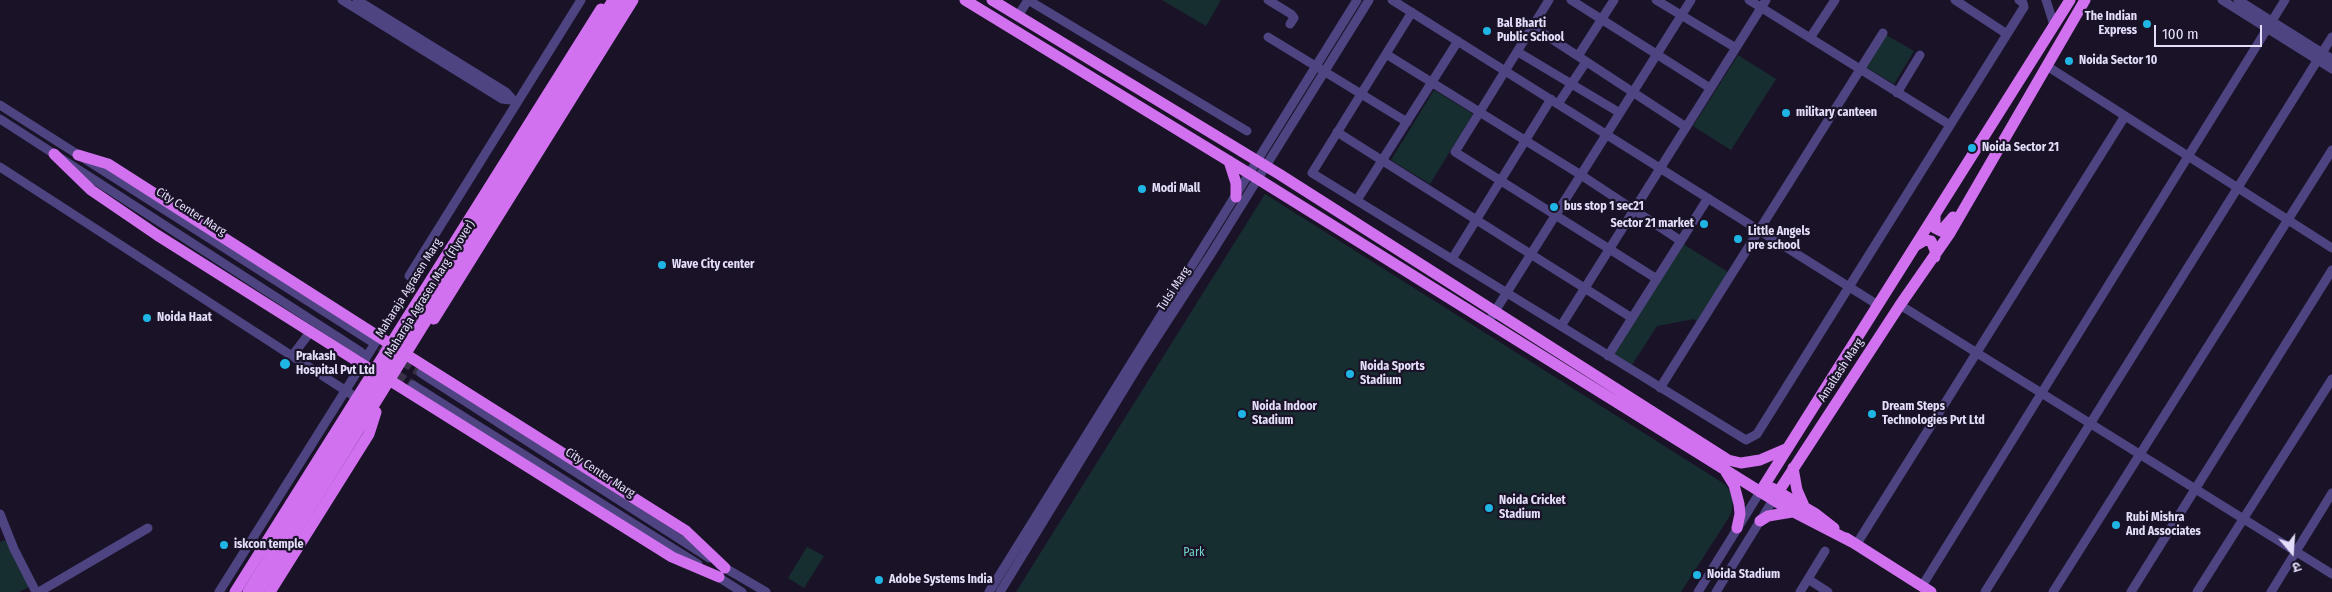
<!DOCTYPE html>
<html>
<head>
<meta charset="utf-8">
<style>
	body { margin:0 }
	#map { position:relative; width:2332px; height:592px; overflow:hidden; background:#1a1328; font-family:"Fira Sans Condensed","Noto Sans Devanagari",sans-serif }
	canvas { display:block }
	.north { position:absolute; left:2267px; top:527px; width:50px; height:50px; -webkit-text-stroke:4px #1a1328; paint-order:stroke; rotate:162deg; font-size:14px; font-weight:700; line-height:20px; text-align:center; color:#e5defb }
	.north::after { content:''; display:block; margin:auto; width:18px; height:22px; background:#e5defb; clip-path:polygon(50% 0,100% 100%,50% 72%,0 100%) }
	.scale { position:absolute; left:2154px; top:25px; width:108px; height:22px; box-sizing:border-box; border:2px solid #e5defb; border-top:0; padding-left:6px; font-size:15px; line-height:18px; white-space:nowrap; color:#e5defb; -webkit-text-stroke:4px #1a1328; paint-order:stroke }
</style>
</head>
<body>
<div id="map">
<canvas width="2332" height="592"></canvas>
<div class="north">उ</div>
<div class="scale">100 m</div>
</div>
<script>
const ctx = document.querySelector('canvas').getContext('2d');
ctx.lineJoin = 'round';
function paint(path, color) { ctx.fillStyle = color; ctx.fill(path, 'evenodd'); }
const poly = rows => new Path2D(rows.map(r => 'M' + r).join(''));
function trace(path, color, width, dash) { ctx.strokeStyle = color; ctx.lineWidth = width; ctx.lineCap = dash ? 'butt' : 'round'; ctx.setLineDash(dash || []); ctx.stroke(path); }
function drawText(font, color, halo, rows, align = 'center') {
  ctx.font = font + ' "Fira Sans Condensed",sans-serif'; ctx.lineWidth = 4.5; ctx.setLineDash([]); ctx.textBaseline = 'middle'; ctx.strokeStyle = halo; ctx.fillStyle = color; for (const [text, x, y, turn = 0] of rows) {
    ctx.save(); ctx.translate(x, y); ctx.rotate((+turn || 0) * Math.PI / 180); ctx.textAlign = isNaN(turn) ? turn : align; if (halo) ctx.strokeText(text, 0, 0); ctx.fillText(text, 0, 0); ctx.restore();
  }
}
paint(poly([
	[1162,0,1221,0,1206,26],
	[1886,35,1914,51,1894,84,1866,67],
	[1738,55,1776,79,1731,150,1693,126],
	[1434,90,1473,114,1430,184,1391,160],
	[1265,194,1723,483,1730,490,1733,501,1731,514,1681,592,1016,592],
	[1683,244,1728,272,1697,321,1694,319,1657,326,1632,365,1614,354],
	[5,540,29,587,19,592,0,592,0,542],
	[807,547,824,556,804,588,788,578]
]), '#172e31');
trace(poly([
	[369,340,421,373],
	[363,353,413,385]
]), '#383148', 9, [9, 4.5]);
trace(poly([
	[342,0,502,99,511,100],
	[357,0,506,92,514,101],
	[1028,0,1247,131],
	[1268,0,1291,14,1294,18,1290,24],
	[1392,0,1878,305],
	[1549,0,1455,152,1657,279],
	[1571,0,1710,88],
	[1656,0,1736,48],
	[1749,0,1950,125],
	[1955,0,2007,34],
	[2046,0,2054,25],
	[2222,0,2332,69],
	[2238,0,2332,59],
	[1412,12,1312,173,1746,440,1757,434,2024,7,2023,3,2019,0],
	[1018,16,1028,0],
	[1532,26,1686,127],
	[1268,37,1407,122],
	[1810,38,1835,0],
	[1518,52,1620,113],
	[1386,54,1581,175,1681,241],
	[1578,56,1614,0],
	[2047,66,2332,248],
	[1897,93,1920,55],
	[1558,104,1586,62],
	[0,105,369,340],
	[0,119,361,352],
	[1337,132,1632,318],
	[0,167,357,398],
	[1357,200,1458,41],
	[1452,259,1551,99],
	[409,276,581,0],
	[1900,305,2332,574],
	[1492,316,1691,0],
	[1561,326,1766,0],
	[292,356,311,331],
	[1608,356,1708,198],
	[421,373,709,558],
	[413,385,698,564],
	[1660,388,1883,33],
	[0,514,14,549,36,592],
	[1856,545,2125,116],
	[720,565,766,592],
	[715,575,742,592],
	[1808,579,1828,592],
	[1922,586,2285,0],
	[39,592,148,528],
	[219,592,379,337],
	[989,592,1357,0],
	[1000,592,1142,360,1211,254,1369,0],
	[1698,592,1760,492],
	[1716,592,1773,500],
	[1800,592,1825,551],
	[1985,592,2332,37],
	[2053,592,2332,150],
	[2131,592,2332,270],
	[2197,592,2332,379],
	[2271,592,2332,493]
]), '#4e4481', 9);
trace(poly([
	[965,0,1250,174,1788,509,1852,542],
	[992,0,1279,174,1728,460,1741,463,1760,460,1788,448],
	[54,154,91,190,157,235,373,371],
	[78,155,108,164,390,344],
	[1229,161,1236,183,1236,197],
	[1935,214,1935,228,1941,231,1953,217],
	[1915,246,1925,240,1931,241,1935,250,1935,257],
	[434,319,633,0],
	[410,357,686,531,725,568],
	[394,383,672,557,719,577],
	[1793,468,1797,490,1804,506],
	[1726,472,1734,485,1739,504,1740,514,1737,528],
	[1772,488,1816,514,1834,528],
	[1760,492,2070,0],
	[1773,500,1900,305,1950,233,2085,0],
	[1760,521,1768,516,1792,512],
	[1846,538,1931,592],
	[235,592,601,9],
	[270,592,369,434,376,412]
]), '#d171ef', 11);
trace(poly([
	[248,592,613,0],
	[258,592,625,0]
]), '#d171ef', 11);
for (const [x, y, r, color] of [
	[2147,24,5,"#1fb6e6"],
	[1487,31,5,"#1fb6e6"],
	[2069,61,5,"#1fb6e6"],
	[1786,113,5,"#1fb6e6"],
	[1972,148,5,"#1fb6e6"],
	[1142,189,5,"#1fb6e6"],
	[1554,207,5,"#1fb6e6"],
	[1704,224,5,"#1fb6e6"],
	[1738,239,5,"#1fb6e6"],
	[662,265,5,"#1fb6e6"],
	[147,318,5,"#1fb6e6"],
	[285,364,6,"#1fb6e6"],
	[1350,374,5,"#1fb6e6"],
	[1242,414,5,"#1fb6e6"],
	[1872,414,5,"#1fb6e6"],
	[1489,508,5,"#1fb6e6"],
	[2116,525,5,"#1fb6e6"],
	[224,545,5,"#1fb6e6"],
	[1697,575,5,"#1fb6e6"],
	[879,580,5,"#1fb6e6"]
]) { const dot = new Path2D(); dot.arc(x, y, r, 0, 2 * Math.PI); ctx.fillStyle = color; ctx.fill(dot); trace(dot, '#1a1328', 2); }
drawText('bold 12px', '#e5defb', '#1a1328', [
	["The Indian",2137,17,"right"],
	["Express",2137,31,"right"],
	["Bal Bharti",1497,24],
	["Public School",1497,38],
	["Noida Sector 10",2079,61],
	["military canteen",1796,113],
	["Noida Sector 21",1982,148],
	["Modi Mall",1152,189],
	["bus stop 1 sec21",1564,207],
	["Sector 21 market",1694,224,"right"],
	["Little Angels",1748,232],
	["pre school",1748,246],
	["Wave City center",672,265],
	["Noida Haat",157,318],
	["Prakash",296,357],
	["Hospital Pvt Ltd",296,371],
	["Noida Sports",1360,367],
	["Stadium",1360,381],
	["Noida Indoor",1252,407],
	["Stadium",1252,421],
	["Dream Steps",1882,407],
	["Technologies Pvt Ltd",1882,421],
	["Noida Cricket",1499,501],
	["Stadium",1499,515],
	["Rubi Mishra",2126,518],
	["And Associates",2126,532],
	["iskcon temple",234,545],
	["Noida Stadium",1707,575],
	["Adobe Systems India",889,580]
], 'left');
drawText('12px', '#e5defb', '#1a1328', [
	["City Center Marg",191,212,32],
	["Maharaja Agrasen Marg",409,288,-58],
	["Maharaja Agrasen Marg (Flyover)",430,289,-58],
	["Tulsi Marg",1174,289,-57],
	["Amaltash Marg",1841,370,-57],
	["City Center Marg",600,473,33]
]);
drawText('12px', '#71d4c9', '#1a1328', [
	["Park",1194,553]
]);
</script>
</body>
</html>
